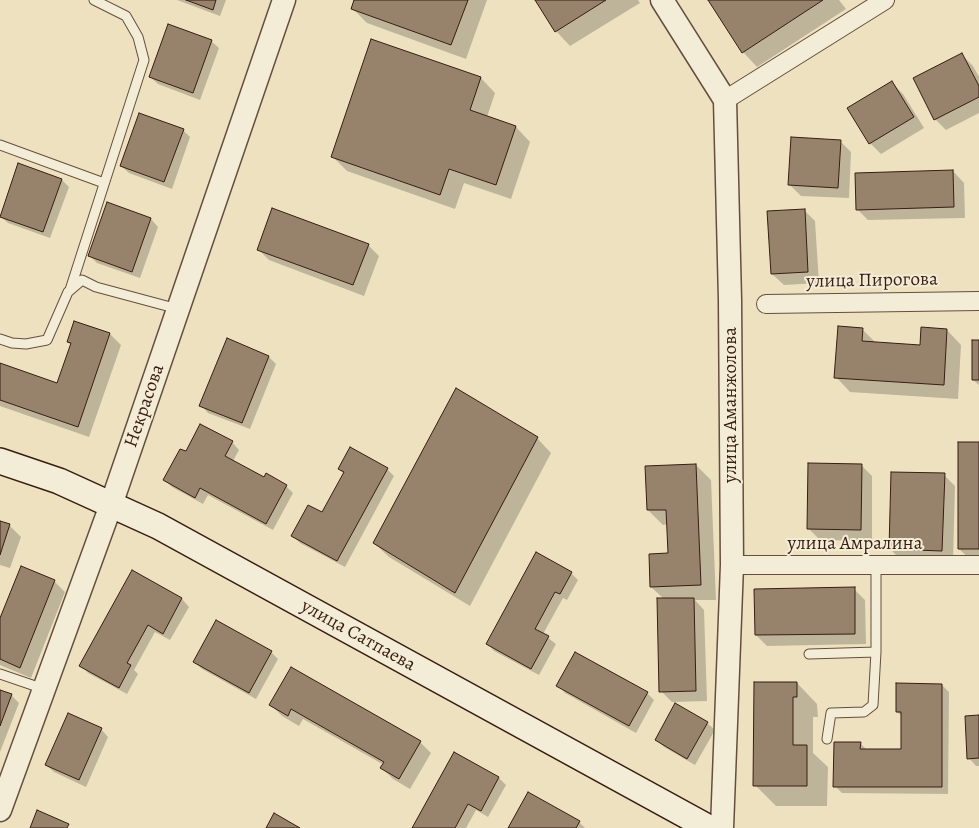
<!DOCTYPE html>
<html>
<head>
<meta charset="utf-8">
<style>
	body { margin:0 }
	canvas { display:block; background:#ede1c0 }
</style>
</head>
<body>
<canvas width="979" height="828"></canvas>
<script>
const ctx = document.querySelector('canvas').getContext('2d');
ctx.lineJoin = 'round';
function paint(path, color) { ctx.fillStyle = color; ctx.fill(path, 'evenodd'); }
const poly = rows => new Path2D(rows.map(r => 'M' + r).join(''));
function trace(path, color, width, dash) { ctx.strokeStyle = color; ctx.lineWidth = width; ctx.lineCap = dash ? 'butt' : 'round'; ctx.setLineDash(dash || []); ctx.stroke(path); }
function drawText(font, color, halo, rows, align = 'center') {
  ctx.font = font + ' Alegreya,serif'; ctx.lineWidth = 4; ctx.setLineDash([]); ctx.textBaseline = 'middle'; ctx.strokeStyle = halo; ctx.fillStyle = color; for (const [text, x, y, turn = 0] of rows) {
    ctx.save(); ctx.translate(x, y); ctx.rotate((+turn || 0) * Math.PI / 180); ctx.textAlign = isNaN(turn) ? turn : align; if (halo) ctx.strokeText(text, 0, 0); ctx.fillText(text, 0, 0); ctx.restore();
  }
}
paint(poly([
	[177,0,226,0,220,16],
	[356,0,487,0,466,59,367,23,353,9],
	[536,0,638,0,640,3,570,46,556,31],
	[709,0,839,0,846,9,757,67,743,52],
	[211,41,219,48,200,100,158,84,150,77],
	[962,55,973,66,979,77,979,113,946,130,935,119],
	[481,78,495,93,487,117,516,127,530,142,511,199,464,183,455,209,347,171,332,156],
	[892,83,903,94,924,128,881,154,870,143],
	[183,130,190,137,172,189,129,173,121,166],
	[840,141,851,152,849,198,801,196,790,185],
	[953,171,964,183,965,218,868,220,857,209],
	[62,180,69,187,50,238,8,223,0,216],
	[108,204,151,219,158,227,140,278,97,263,90,256],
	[804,210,815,221,819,283,784,285,772,274,768,213],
	[368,245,379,256,364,296,269,260,258,249],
	[862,329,876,343,921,346,947,330,961,345,958,399,850,392,836,377],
	[110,334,121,345,89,437,0,406,0,365,58,385,71,345,68,342],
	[979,341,979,385,973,380],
	[269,357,276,364,250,429,208,413,201,405],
	[537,438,551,453,470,606,389,557,374,543],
	[232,442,239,450,233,461,264,478,286,486,293,493,273,530,208,495,203,504,172,487,165,480,186,453],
	[979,443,979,563,974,563,959,549],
	[696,465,711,480,716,600,695,600,704,610,707,701,672,702,661,691,664,599,651,587,669,555,668,524,663,525,648,510],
	[861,465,872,476,872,541,820,540,809,529],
	[339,469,387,469,394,476,345,567,300,543,293,536,323,514,344,474],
	[944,475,955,486,953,562,901,560,890,549],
	[0,522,10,526,21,537,10,568,0,565],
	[132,572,182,599,189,607,170,640,155,632,134,670,138,674,127,694,88,673,81,665],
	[571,573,578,580,567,600,563,598,543,634,556,644,539,675,494,651,487,643],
	[54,581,65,592,31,678,0,665,0,621],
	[854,589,865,600,866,644,767,646,756,635],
	[271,652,278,659,256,699,202,669,195,662],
	[292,668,420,742,431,753,410,789,393,779,382,768,384,765,303,719,299,726,282,716,271,705],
	[797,683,817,704,818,717,813,717,813,753,828,767,827,806,776,806,755,785],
	[558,685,647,693,654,700,636,733,565,693],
	[942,685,949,692,948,794,842,793,835,786,860,743,867,750,902,750,903,717,897,712],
	[0,691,11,695,19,703,0,752],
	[979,716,979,766,976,766,969,758],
	[707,723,715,730,695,765,664,747,657,740],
	[101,729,108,737,86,787,54,772,46,765],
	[455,753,499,778,506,785,488,817,476,810,466,828,413,828],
	[579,822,585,828,510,828]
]), '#0003');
const building = poly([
	[186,0,216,0,213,10,186,0],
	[354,0,468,0,451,45,351,9,354,0],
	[535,0,606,0,555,32,535,0],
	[708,0,823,0,742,53,708,0],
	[168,24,212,40,193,93,149,77,168,24],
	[371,39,481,77,470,110,516,126,496,185,449,169,440,195,331,157,371,39],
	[962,53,979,86,979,97,934,120,913,78,962,53],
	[892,81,914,117,869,144,847,108,892,81],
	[139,113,184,129,164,182,120,166,139,113],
	[791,137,841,140,838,188,788,185,791,137],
	[18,163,62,179,43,232,0,217,18,163],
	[953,170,954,207,856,210,855,173,953,170],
	[107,202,151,218,132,272,88,256,107,202],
	[272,208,369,244,353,285,257,250,272,208],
	[805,209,808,272,771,274,767,211,805,209],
	[74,321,110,333,78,427,0,400,0,363,57,383,71,343,67,342,74,321],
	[838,326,863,328,862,341,920,345,921,327,947,329,944,385,834,378,838,326],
	[227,338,269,356,242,423,199,406,227,338],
	[972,340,979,340,979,380,972,380,972,340],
	[456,388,538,437,455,593,373,543,456,388],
	[200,424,233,441,225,456,264,477,266,473,287,485,266,524,200,488,195,498,163,480,180,449,186,451,200,424],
	[958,442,979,442,979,549,958,549,958,442],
	[350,447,388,468,337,561,291,536,308,505,322,512,344,472,338,469,350,447],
	[808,463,862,464,861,530,807,529,808,463],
	[696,464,701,585,650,587,649,554,668,553,666,510,647,510,645,466,696,464],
	[891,472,945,473,942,551,889,549,891,472],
	[0,521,10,524,0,555,0,521],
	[536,552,572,572,560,594,555,592,535,629,549,636,531,669,486,644,536,552],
	[21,566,55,580,20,668,0,659,0,618,21,566],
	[132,570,182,598,163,634,148,625,127,663,131,665,119,688,79,666,132,570],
	[855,587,855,634,755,635,754,589,855,587],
	[657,598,694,598,696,691,659,692,657,598],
	[216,620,272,651,249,693,193,662,216,620],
	[575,652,648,692,629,726,556,686,575,652],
	[291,667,421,741,399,779,380,768,384,762,291,709,288,716,269,705,291,667],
	[754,682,797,682,797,697,793,697,793,745,807,745,807,786,753,786,754,682],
	[896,683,942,684,942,787,833,787,834,742,861,742,860,749,901,749,901,712,896,712,896,683],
	[0,690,12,694,0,726,0,690],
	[675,703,708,722,687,759,655,740,675,703],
	[68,713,102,728,79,780,45,765,68,713],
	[979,715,979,758,967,759,965,716,979,715],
	[454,752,499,777,481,811,468,804,455,828,412,828,454,752],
	[528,792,580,821,576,828,508,828,528,792],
	[37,810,69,824,67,828,30,828,37,810],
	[274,813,300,828,266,828,274,813]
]);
paint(building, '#97836c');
trace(building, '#391d12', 1);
const service = poly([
	[0,145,104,183],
	[70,290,144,60,138,37,126,16,94,0],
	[0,339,12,343,26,344,47,340,68,292,82,280,96,287,178,309],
	[809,654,876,652],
	[0,674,44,689],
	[827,739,831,713,864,712,873,705,876,652,876,565]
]);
const minor = poly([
	[725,100,885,0],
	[766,304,979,301],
	[732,565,979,565]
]);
const tertiary = poly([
	[662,0,725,100,730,300,732,565,722,828],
	[0,810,111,505,284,0]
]);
const secondary = poly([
	[0,461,59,481,158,526,709,828]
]);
trace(service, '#664e3e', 11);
trace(minor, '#664e3e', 20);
trace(tertiary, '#664e3e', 25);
trace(secondary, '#391d12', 28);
trace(service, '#f3ecd6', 9);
trace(minor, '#f3ecd6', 18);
trace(tertiary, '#f3ecd6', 22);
trace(secondary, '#f3ecd6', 25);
drawText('19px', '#391d12', '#f3ecd6', [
	["улица Пирогова",872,281,-1],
	["улица Аманжолова",731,405,-90],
	["Некрасова",145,406,-71],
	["улица Амралина",855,544],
	["улица Сатпаева",358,636,29]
]);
</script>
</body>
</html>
